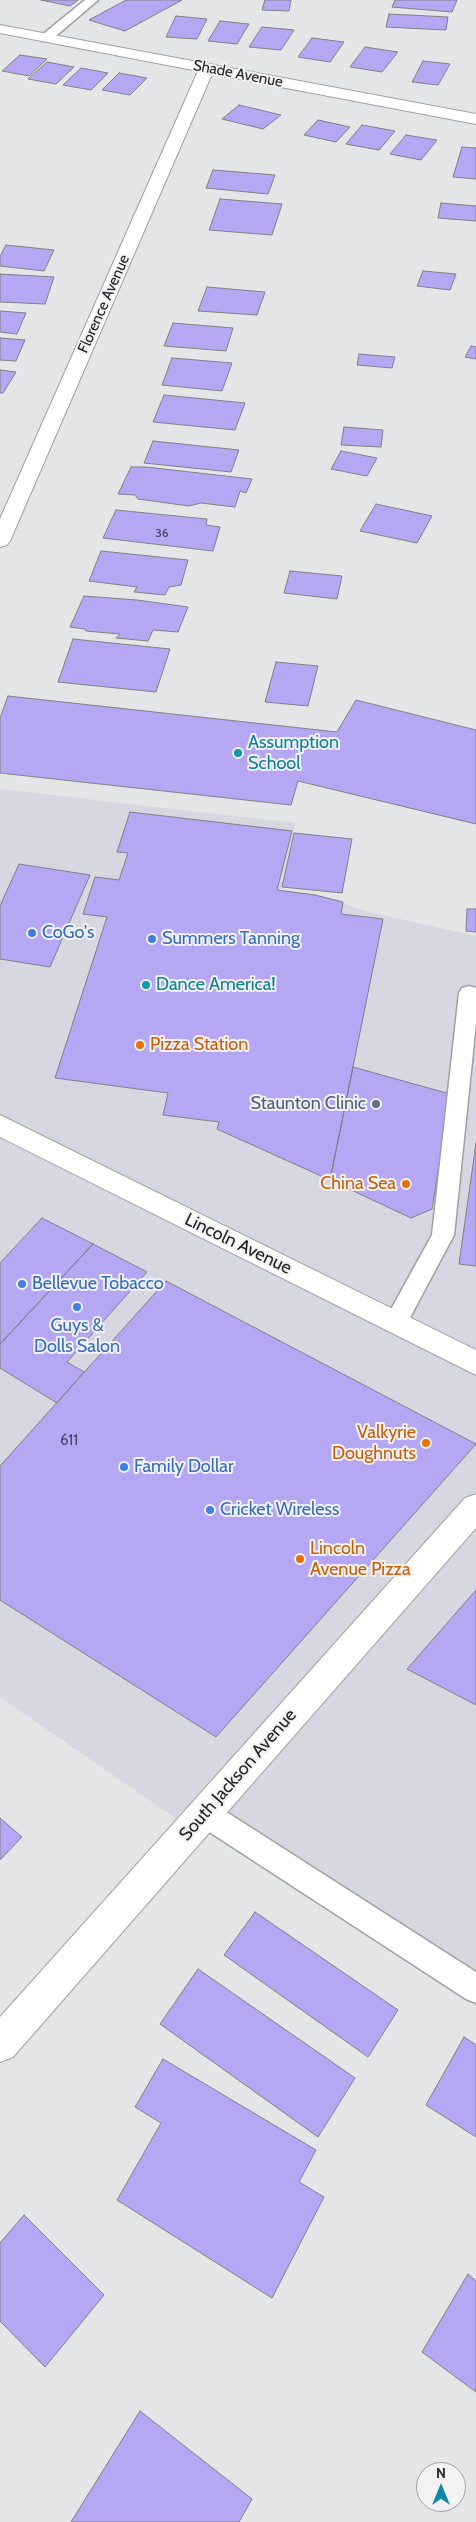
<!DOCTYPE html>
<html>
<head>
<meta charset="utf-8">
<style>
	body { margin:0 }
	#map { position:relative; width:476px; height:2522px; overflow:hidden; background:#e4e5e7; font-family:Cabin,sans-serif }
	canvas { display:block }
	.north { position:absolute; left:416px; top:2462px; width:50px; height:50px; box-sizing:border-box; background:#f2f2f5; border:1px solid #a0a0a2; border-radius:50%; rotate:0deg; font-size:14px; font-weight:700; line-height:20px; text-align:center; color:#242425 }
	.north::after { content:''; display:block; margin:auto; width:18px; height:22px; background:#0d88ab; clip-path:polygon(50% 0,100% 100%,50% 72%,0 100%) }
</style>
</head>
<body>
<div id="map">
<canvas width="476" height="2522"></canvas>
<div class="north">N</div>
</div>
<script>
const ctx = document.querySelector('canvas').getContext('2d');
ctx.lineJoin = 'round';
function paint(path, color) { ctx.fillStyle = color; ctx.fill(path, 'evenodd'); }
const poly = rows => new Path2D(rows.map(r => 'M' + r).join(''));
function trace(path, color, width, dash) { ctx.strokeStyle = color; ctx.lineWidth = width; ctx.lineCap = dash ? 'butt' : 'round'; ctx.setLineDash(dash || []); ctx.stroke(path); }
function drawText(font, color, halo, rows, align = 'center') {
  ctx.font = font + ' Cabin,sans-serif'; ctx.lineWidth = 4; ctx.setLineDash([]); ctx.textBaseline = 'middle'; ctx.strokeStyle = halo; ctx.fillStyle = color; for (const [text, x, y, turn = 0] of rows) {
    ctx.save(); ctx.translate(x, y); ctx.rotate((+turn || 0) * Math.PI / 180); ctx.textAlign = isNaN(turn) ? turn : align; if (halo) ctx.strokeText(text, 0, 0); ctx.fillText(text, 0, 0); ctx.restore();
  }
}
paint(poly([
	[0,789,295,823,281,890,316,894,369,912,476,936,476,1989,205,1813,191,1829,0,1697]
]), '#d6d7e1');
const building = poly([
	[41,0,78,0,70,6,41,0],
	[126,0,182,0,125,31,89,20,126,0],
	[265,0,291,0,289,11,262,10,265,0],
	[395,0,457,0,452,12,392,7,395,0],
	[389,14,448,17,446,30,386,27,389,14],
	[176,16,207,19,197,39,166,37,176,16],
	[220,21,249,24,237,44,208,41,220,21],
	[262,27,294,30,281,50,249,47,262,27],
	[312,38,344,42,330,62,298,57,312,38],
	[365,47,398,52,382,72,350,67,365,47],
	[20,55,47,59,29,76,2,71,20,55],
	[423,61,450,64,438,85,412,82,423,61],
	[47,62,74,67,56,84,28,79,47,62],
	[81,68,108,73,91,90,63,85,81,68],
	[119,73,147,78,130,95,102,90,119,73],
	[239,105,281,115,263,129,222,119,239,105],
	[318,120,350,127,336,142,304,135,318,120],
	[362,125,395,131,379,150,346,144,362,125],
	[406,135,437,140,421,160,390,154,406,135],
	[462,147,476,148,476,179,453,177,462,147],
	[213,170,275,175,268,194,206,188,213,170],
	[220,199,282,204,272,235,209,230,220,199],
	[441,203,476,206,476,221,438,218,441,203],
	[6,245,54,250,44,271,0,266,0,256,6,245],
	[423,271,456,274,450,290,417,286,423,271],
	[0,274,54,277,45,304,0,302,0,274],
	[207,287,265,292,257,315,198,311,207,287],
	[0,311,26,313,17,334,0,332,0,311],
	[173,323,233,328,226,351,164,346,173,323],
	[0,338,25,340,16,361,0,360,0,338],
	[471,346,476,347,476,359,465,357,471,346],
	[359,354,395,357,392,368,357,365,359,354],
	[172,358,232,363,222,391,162,385,172,358],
	[0,370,16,372,3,393,0,393,0,370],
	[164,395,245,403,235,430,153,422,164,395],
	[344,427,383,430,381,447,341,445,344,427],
	[153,441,239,450,231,472,144,463,153,441],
	[341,451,377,458,367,476,331,469,341,451],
	[131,467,146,467,252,479,246,493,240,491,235,507,201,503,189,506,138,499,135,495,118,494,131,467],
	[376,504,432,516,417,543,360,531,376,504],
	[116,510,207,519,206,525,220,527,213,551,103,538,116,510],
	[101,551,188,560,181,585,169,587,165,595,134,592,137,587,89,581,101,551],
	[290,571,342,576,337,599,284,593,290,571],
	[84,596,137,600,188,607,178,632,153,630,148,641,116,638,120,634,86,631,85,629,70,627,84,596],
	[73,639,170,649,156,692,58,682,73,639],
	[276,662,318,666,308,706,265,702,276,662],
	[8,696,337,732,356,700,476,730,476,824,298,781,291,805,0,773,0,718,8,696],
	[130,812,292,831,277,890,315,895,343,902,341,914,383,919,330,1180,217,1129,219,1122,163,1115,168,1093,55,1078,107,917,83,914,95,877,119,880,128,853,117,852,130,812],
	[294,833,352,839,342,893,282,887,294,833],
	[19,864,90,875,50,967,0,959,0,906,19,864],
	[467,909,476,909,476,932,466,931,467,909],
	[353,1067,450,1094,432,1209,411,1218,330,1180,353,1067],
	[476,1143,476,1266,459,1264,476,1143],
	[42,1218,93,1244,0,1344,0,1263,42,1218],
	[93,1244,147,1272,67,1362,84,1372,57,1403,0,1368,0,1344,93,1244],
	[166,1281,476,1444,216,1737,0,1600,0,1466,166,1281],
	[476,1590,476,1705,407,1669,476,1590],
	[0,1818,22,1837,0,1860,0,1818],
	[255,1912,398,2010,368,2057,224,1955,255,1912],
	[198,1969,355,2078,318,2137,160,2024,198,1969],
	[464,2037,476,2045,476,2137,426,2105,464,2037],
	[163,2059,316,2150,299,2182,324,2197,272,2298,117,2200,161,2123,135,2107,163,2059],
	[24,2215,104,2295,45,2367,0,2321,0,2243,24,2215],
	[468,2274,476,2281,476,2392,422,2352,468,2274],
	[140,2411,252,2499,239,2522,71,2522,140,2411]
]);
paint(building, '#b5a7f4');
trace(building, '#808083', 1);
const service = poly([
	[85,0,98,0,50,41,42,41,42,35,85,0],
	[469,986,476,988,476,1023,454,1235,404,1329,396,1331,388,1329,384,1322,432,1235,459,993,462,988,469,986],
	[204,1800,214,1804,476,1972,476,2003,466,1999,194,1822,190,1813,194,1804,204,1800]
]);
const minor = poly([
	[0,25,476,114,476,124,212,74,10,541,7,545,0,547,0,519,198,71,0,33,0,25],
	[476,1494,476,1528,13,2057,0,2062,0,2017,465,1498,476,1494]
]);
const tertiary = poly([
	[0,1115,476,1350,476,1375,0,1137,0,1115]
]);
trace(service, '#a0a0a3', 3);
trace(minor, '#a0a0a3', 2);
trace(tertiary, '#a0a0a3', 2);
paint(service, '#fff');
paint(minor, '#fff');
paint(tertiary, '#fff');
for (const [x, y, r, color] of [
	[238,753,5,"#0f9aa8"],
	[32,933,5,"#3f7fe0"],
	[152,939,5,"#3f7fe0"],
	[146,985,5,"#0f9aa8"],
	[140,1045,5,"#e8710a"],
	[376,1104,5,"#5c6f8a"],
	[406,1184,5,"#e8710a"],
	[22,1284,5,"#3f7fe0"],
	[77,1307,5,"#3f7fe0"],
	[426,1443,5,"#e8710a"],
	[124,1467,5,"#3f7fe0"],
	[210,1510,5,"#3f7fe0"],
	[300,1559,5,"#e8710a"]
]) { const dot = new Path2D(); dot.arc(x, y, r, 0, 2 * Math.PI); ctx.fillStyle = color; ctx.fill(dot); trace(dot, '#f2f2f5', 2); }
drawText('12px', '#484559', null, [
	["36",162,533]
]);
drawText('15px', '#242425', '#f2f2f5', [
	["Shade Avenue",238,74,11],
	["Florence Avenue",104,304,-66]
]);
drawText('15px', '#484559', null, [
	["611",69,1441]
]);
drawText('18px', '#0d838f', '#f2f2f5', [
	["Assumption",248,743],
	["School",248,764],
	["Dance America!",156,985]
], 'left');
drawText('18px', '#366cbe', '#f2f2f5', [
	["CoGo's",42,933],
	["Summers Tanning",162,939],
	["Bellevue Tobacco",32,1284],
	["Guys &",77,1326,"center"],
	["Dolls Salon",77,1347,"center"],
	["Family Dollar",134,1467],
	["Cricket Wireless",220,1510]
], 'left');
drawText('18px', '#c56008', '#f2f2f5', [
	["Pizza Station",150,1045],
	["China Sea",396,1184,"right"],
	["Valkyrie",416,1433,"right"],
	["Doughnuts",416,1454,"right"],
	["Lincoln",310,1549],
	["Avenue Pizza",310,1570]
], 'left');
drawText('18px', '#4e5e75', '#f2f2f5', [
	["Staunton Clinic",366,1104]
], 'right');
drawText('18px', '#242425', '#f2f2f5', [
	["Lincoln Avenue",238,1244,26],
	["South Jackson Avenue",238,1775,-49]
]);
</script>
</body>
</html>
